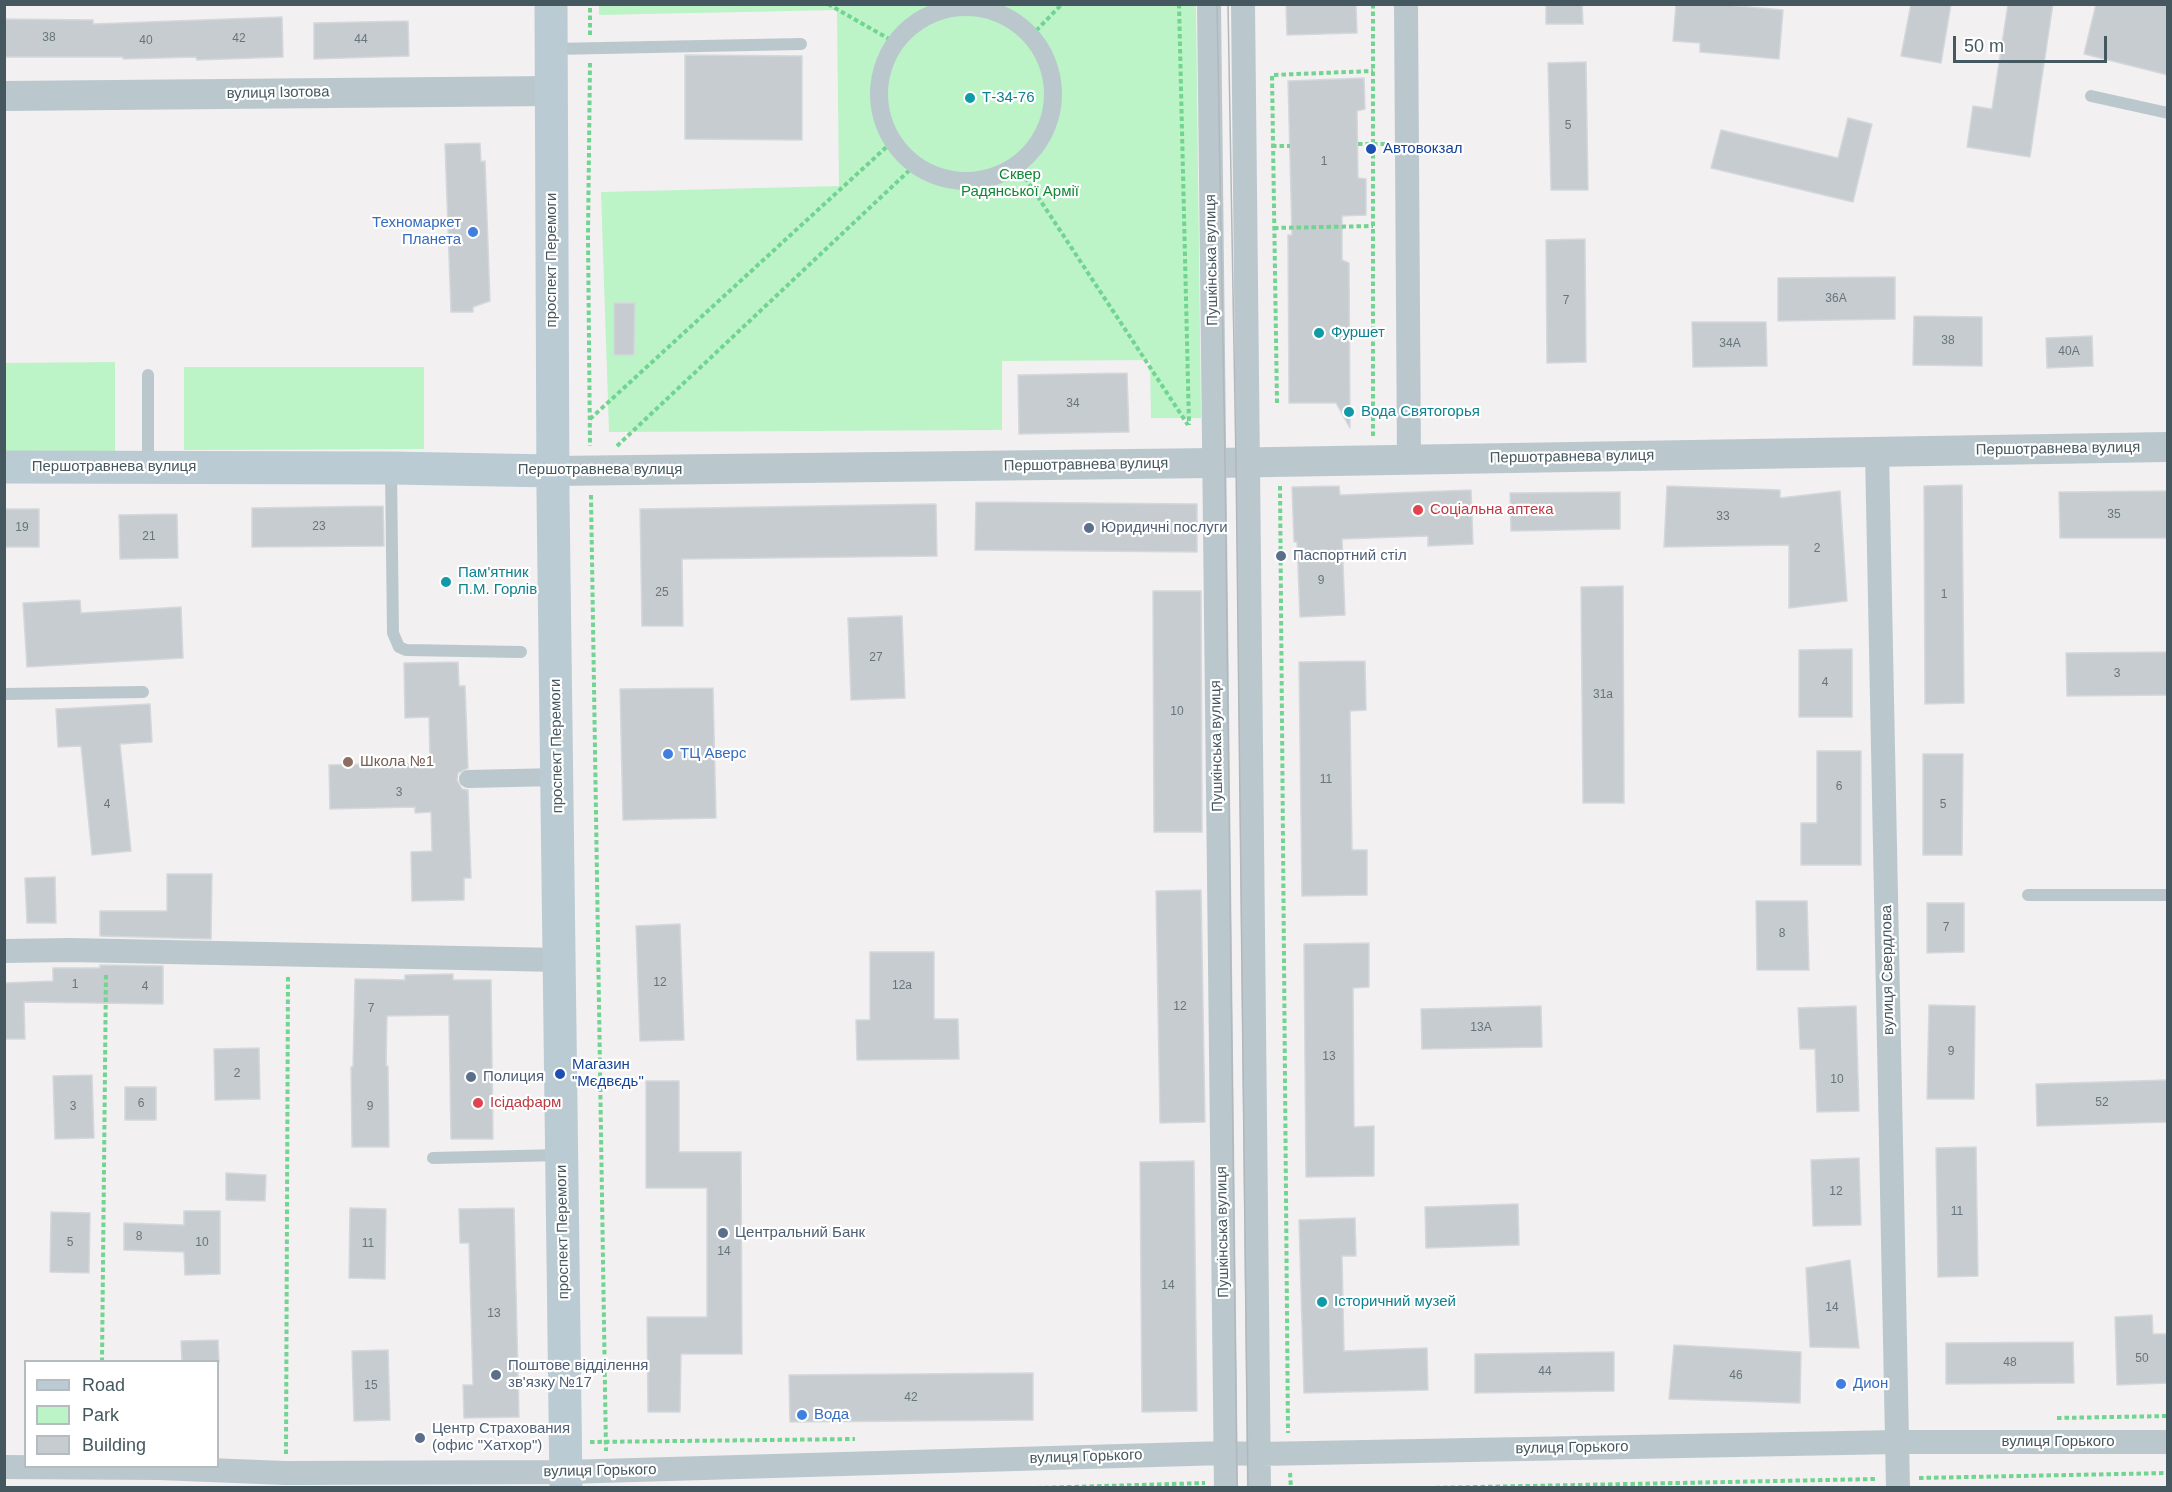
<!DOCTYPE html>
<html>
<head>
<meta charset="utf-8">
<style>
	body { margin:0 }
	#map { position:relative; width:2172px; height:1492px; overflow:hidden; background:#f3f0f1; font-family:Helvetica,sans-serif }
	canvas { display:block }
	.frame { position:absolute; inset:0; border:6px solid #46585f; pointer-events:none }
	.legend { position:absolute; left:24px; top:1360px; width:195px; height:108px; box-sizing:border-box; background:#fff; border:2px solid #b5bcbf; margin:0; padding:8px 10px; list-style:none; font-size:18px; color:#46585f }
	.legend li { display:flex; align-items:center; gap:12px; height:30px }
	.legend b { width:30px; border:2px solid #b5bcbf }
	.scale { position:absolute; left:1953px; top:36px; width:154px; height:27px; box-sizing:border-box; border:3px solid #46585f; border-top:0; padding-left:8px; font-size:18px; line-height:21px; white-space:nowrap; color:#46585f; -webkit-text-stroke:4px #fff; paint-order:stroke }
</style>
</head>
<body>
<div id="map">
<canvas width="2172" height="1492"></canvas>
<div class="frame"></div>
<ul class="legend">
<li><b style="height:8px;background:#bbcbd3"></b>Road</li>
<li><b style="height:16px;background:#bcf3c7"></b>Park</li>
<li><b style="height:16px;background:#c7ccd0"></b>Building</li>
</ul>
<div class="scale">50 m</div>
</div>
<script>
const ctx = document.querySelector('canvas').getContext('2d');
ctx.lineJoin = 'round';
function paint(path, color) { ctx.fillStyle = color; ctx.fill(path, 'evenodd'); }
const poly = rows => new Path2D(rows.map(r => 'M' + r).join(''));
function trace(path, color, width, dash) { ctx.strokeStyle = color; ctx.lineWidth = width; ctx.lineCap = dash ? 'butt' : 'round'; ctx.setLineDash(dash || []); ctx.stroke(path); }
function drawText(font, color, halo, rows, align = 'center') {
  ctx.font = font + ' Helvetica,sans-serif'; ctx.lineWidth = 4.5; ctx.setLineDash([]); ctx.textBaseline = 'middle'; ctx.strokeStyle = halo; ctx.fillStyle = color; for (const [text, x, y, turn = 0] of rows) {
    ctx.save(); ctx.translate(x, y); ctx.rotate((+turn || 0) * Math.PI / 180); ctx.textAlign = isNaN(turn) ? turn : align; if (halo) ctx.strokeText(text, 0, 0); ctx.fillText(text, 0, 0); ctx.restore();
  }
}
paint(poly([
	[599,4,1196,5,1201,418,1151,418,1150,360,1002,361,1002,430,609,432,601,192,839,186,837,10,599,15],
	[115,362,115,451,5,451,4,363],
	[184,367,424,367,424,449,184,450]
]), '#bcf3c7');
const building = poly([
	[1286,4,1356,4,1357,33,1287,35,1286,4],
	[1546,4,1582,4,1583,24,1546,24,1546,4],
	[1676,4,1716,4,1783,10,1779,59,1700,52,1700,43,1673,41,1676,4],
	[1911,4,1951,4,1941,63,1901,56,1911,4],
	[2008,4,2053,4,2030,157,1967,147,1973,106,1992,109,2008,4],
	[2096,4,2168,4,2168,75,2084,54,2096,4],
	[282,17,283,57,197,60,196,57,123,59,123,57,4,57,4,19,93,20,93,24,282,17],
	[408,21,409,56,314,59,314,23,408,21],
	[685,55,802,56,802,140,685,139,685,55],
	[1586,62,1588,190,1551,190,1548,63,1586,62],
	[1364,78,1365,109,1357,111,1358,178,1366,179,1366,215,1342,216,1342,260,1349,263,1350,428,1336,403,1289,403,1288,235,1292,235,1288,81,1364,78],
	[1848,118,1872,124,1853,202,1711,168,1721,130,1838,158,1848,118],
	[480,143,481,162,485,161,490,301,473,307,473,312,451,312,445,144,480,143],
	[1585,239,1586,362,1547,363,1546,240,1585,239],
	[1895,277,1895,319,1778,321,1778,278,1895,277],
	[614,303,635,303,634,355,614,355,614,303],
	[1914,316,1982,317,1982,366,1913,365,1914,316],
	[1692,322,1766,322,1767,366,1693,367,1692,322],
	[2092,336,2093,366,2047,368,2046,338,2092,336],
	[1127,373,1129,432,1019,434,1018,375,1127,373],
	[1962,485,1964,703,1925,704,1924,486,1962,485],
	[1339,486,1340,495,1471,490,1473,544,1428,546,1428,536,1342,539,1345,615,1300,617,1297,542,1294,542,1292,487,1339,486],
	[1667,486,1780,490,1780,498,1840,491,1847,601,1789,608,1789,545,1664,547,1667,486],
	[2168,491,2168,538,2060,538,2059,492,2168,491],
	[1620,492,1620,529,1511,531,1510,493,1620,492],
	[976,502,1197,504,1197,552,975,550,976,502],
	[936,504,937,556,682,559,683,626,642,626,640,509,936,504],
	[383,506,384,546,252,547,252,508,383,506],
	[4,509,39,509,39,547,4,547,4,509],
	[177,514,178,558,120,559,119,515,177,514],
	[1623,586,1624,803,1583,803,1581,587,1623,586],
	[1153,591,1201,591,1202,832,1154,832,1153,591],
	[80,600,81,613,181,607,183,658,27,667,23,603,80,600],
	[902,616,905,698,851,700,848,618,902,616],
	[1852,649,1852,717,1799,717,1799,650,1852,649],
	[2168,652,2168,695,2067,696,2066,653,2168,652],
	[1365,661,1366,710,1350,711,1352,850,1367,850,1367,895,1302,896,1299,662,1365,661],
	[458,662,459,686,465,686,468,768,458,773,457,780,462,789,468,790,471,878,464,878,464,900,412,901,411,852,432,851,431,812,415,813,415,807,330,809,329,765,413,763,413,757,430,757,429,717,405,718,404,663,458,662],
	[713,688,716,818,623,820,620,689,713,688],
	[150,704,152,742,120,744,131,851,92,855,81,746,58,747,56,709,150,704],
	[1817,751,1861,751,1861,865,1801,865,1801,823,1817,823,1817,751],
	[1923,754,1963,754,1962,855,1923,855,1923,754],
	[167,874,212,874,211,939,100,936,100,911,167,911,167,874],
	[55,877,56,923,27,923,25,878,55,877],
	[1201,890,1205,1122,1160,1123,1156,891,1201,890],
	[1756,901,1807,901,1809,970,1757,970,1756,901],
	[1927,903,1964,903,1964,952,1927,953,1927,903],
	[680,924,684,1040,640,1041,636,926,680,924],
	[1369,943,1369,987,1353,988,1354,1127,1374,1126,1374,1176,1306,1177,1304,944,1369,943],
	[870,952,934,952,934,1019,958,1019,959,1059,857,1060,856,1020,870,1020,870,952],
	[100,965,163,966,163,1004,24,1002,25,1039,4,1039,4,983,53,981,53,968,100,968,100,965],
	[453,974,453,980,491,980,493,1139,451,1139,449,1015,387,1016,386,1066,388,1066,389,1147,352,1147,351,1067,353,1067,355,979,405,980,405,975,453,974],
	[1929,1005,1975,1006,1974,1099,1927,1099,1929,1005],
	[1541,1006,1542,1047,1422,1049,1421,1009,1541,1006],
	[1856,1006,1859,1111,1817,1112,1815,1049,1800,1049,1798,1008,1856,1006],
	[259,1048,260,1099,215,1100,214,1049,259,1048],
	[92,1075,94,1138,55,1139,53,1076,92,1075],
	[2168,1080,2168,1122,2037,1126,2036,1084,2168,1080],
	[646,1081,679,1081,679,1152,741,1152,742,1354,681,1354,680,1412,648,1412,647,1317,707,1317,707,1188,646,1188,646,1081],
	[125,1087,156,1087,156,1120,125,1120,125,1087],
	[1976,1147,1978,1276,1938,1277,1936,1148,1976,1147],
	[1859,1158,1861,1225,1813,1226,1811,1160,1859,1158],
	[1194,1161,1197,1411,1142,1412,1140,1162,1194,1161],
	[226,1173,266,1175,265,1201,226,1200,226,1173],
	[1518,1204,1519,1245,1426,1248,1425,1207,1518,1204],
	[350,1208,386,1209,385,1279,349,1278,350,1208],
	[514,1208,519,1417,464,1418,463,1385,473,1385,469,1243,460,1243,459,1209,514,1208],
	[184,1211,220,1211,220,1274,185,1275,184,1252,124,1250,124,1223,184,1225,184,1211],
	[51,1212,90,1213,89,1273,50,1272,51,1212],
	[1355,1218,1356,1256,1342,1256,1344,1351,1427,1348,1428,1390,1304,1393,1299,1220,1355,1218],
	[1850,1260,1859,1348,1810,1347,1806,1268,1850,1260],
	[2152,1315,2153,1334,2168,1334,2168,1383,2117,1385,2115,1317,2152,1315],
	[218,1340,219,1362,182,1362,181,1341,218,1340],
	[2073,1342,2074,1383,1946,1384,1946,1343,2073,1342],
	[1674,1345,1801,1352,1800,1403,1669,1399,1674,1345],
	[388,1350,390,1420,354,1421,352,1351,388,1350],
	[1614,1352,1614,1391,1475,1393,1475,1354,1614,1352],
	[1033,1373,1033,1420,790,1422,789,1375,1033,1373]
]);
paint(building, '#c7ccd0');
trace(building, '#d4d8dc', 1.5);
trace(poly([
	[828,4,896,43],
	[1179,4,1189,425],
	[590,35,590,4],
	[1031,36,1062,4],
	[590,63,588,236,590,446],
	[1358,144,1385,144],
	[1272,146,1290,146],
	[1017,165,1188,425],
	[1274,228,1373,226],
	[1277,403,1272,75,1373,71],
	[590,419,893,141],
	[1373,436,1373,4],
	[617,446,915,165],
	[1280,486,1288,1433],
	[591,495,606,1451],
	[102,1362,106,972],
	[2057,1418,2168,1416],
	[590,1442,855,1439],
	[286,1454,288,975],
	[1290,1473,1291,1488],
	[1919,1478,2168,1473],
	[1037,1488,1205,1483],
	[1428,1488,1876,1479]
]), '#71d491', 4, [4.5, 3]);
trace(poly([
	[553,49,801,44],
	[2091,96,2168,113],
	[148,467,148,375],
	[391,470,393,633,399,647,406,650,521,652],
	[4,694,143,692],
	[2028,895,2168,895],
	[433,1158,561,1155]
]), '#bac8ce', 12);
trace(poly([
	'879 94a87 87 0 1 1 174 0a87 87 0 1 1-174 0Z',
	[468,779,557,777]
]), '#bac8ce', 18);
trace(poly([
	[1209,4,1226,1488],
	[1243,4,1259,1488],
	[1406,4,1409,460],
	[1877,452,1898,1488],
	[4,951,70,950,559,960],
	[4,1467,159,1468,285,1473,565,1472,1225,1453,1258,1454,1898,1442,2168,1442]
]), '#bac8ce', 24);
trace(poly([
	[4,96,551,91],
	[553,471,1214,463,2168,447]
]), '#bac8ce', 30);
trace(poly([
	[551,4,553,496,566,1488],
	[4,467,391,468,553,471]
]), '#bbcbd3', 33);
trace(poly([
	[1217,4,1225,463,1237,1488],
	[1228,4,1236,462,1248,1488]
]), '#b2b7bb', 1.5);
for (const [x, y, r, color] of [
	[970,98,6,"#0f9aa8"],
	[1371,149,6,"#1a4fb4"],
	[473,232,6,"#3f7fe0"],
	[1319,333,6,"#0f9aa8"],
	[1349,412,6,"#0f9aa8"],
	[1418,510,6,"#e0444e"],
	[1089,528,6,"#5c6f8a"],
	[1281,556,6,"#5c6f8a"],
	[446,582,6,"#0f9aa8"],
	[668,754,6,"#3f7fe0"],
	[348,762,6,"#8d6e63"],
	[560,1074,6,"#1a4fb4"],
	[471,1077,6,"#5c6f8a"],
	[478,1103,6,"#e0444e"],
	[723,1233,6,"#5c6f8a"],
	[1322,1302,6,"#0f9aa8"],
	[496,1375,6,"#5c6f8a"],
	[1841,1384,6,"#3f7fe0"],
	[802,1415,6,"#3f7fe0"],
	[420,1438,6,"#5c6f8a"]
]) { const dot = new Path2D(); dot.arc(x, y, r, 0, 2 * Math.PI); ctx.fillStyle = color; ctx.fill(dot); trace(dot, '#fff', 2); }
drawText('12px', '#66757b', null, [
	["38",49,38],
	["42",239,39],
	["44",361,40],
	["40",146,41],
	["5",1568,126],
	["1",1324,162],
	["36А",1836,299],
	["7",1566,301],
	["38",1948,341],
	["34А",1730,344],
	["40А",2069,352],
	["34",1073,404],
	["35",2114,515],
	["33",1723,517],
	["23",319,527],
	["19",22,528],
	["21",149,537],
	["2",1817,549],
	["9",1321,581],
	["25",662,593],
	["1",1944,595],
	["27",876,658],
	["3",2117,674],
	["4",1825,683],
	["31а",1603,695],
	["10",1177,712],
	["11",1326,780],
	["6",1839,787],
	["3",399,793],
	["4",107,805],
	["5",1943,805],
	["7",1946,928],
	["8",1782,934],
	["12",660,983],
	["1",75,985],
	["12а",902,986],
	["4",145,987],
	["12",1180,1007],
	["7",371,1009],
	["13А",1481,1028],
	["9",1951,1052],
	["13",1329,1057],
	["2",237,1074],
	["10",1837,1080],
	["52",2102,1103],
	["6",141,1104],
	["3",73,1107],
	["9",370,1107],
	["12",1836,1192],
	["11",1957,1212],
	["8",139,1237],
	["5",70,1243],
	["10",202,1243],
	["11",368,1244],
	["14",724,1252],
	["14",1168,1286],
	["14",1832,1308],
	["13",494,1314],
	["50",2142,1359],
	["48",2010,1363],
	["44",1545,1372],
	["46",1736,1376],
	["15",371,1386],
	["42",911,1398]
]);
drawText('15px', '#46585f', '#fff', [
	["вулиця Ізотова",278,93,-1],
	["проспект Перемоги",552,260,-90],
	["Пушкінська вулиця",1212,260,-91],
	["Першотравнева вулиця",2058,449,-1],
	["Першотравнева вулиця",1572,457,-1],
	["Першотравнева вулиця",1086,465,-1],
	["Першотравнева вулиця",114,467],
	["Першотравнева вулиця",600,470],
	["проспект Перемоги",557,746,-91],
	["Пушкінська вулиця",1217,746,-91],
	["вулиця Свердлова",1888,970,-91],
	["проспект Перемоги",563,1232,-91],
	["Пушкінська вулиця",1223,1232,-91],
	["вулиця Горького",2058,1442],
	["вулиця Горького",1572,1448,-1],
	["вулиця Горького",1086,1457,-2],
	["вулиця Горького",600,1471,-1]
]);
drawText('15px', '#0d838f', '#fff', [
	["Т-34-76",982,98],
	["Фуршет",1331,333],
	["Вода Святогорья",1361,412],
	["Пам'ятник",458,573],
	["П.М. Горлів",458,590],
	["Історичний музей",1334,1302]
], 'left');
drawText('15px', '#164399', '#fff', [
	["Автовокзал",1383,149],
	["Магазин",572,1065],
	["\"Мєдвєдь\"",572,1082]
], 'left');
drawText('15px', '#108835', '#fff', [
	["Сквер",1020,175],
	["Радянської Армії",1020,192]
]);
drawText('15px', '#366cbe', '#fff', [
	["Техномаркет",461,223,"right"],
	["Планета",461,240,"right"],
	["ТЦ Аверс",680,754],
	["Дион",1853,1384],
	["Вода",814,1415]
], 'left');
drawText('15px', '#be3a42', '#fff', [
	["Соціальна аптека",1430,510],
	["Ісідафарм",490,1103]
], 'left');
drawText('15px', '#4e5e75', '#fff', [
	["Юридичні послуги",1101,528],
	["Паспортний стіл",1293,556],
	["Полиция",483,1077],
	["Центральний Банк",735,1233],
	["Поштове відділення",508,1366],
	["зв'язку №17",508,1383],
	["Центр Страхования",432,1429],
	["(офис \"Хатхор\")",432,1446]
], 'left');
drawText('15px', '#785e54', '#fff', [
	["Школа №1",360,762]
], 'left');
</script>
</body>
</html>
